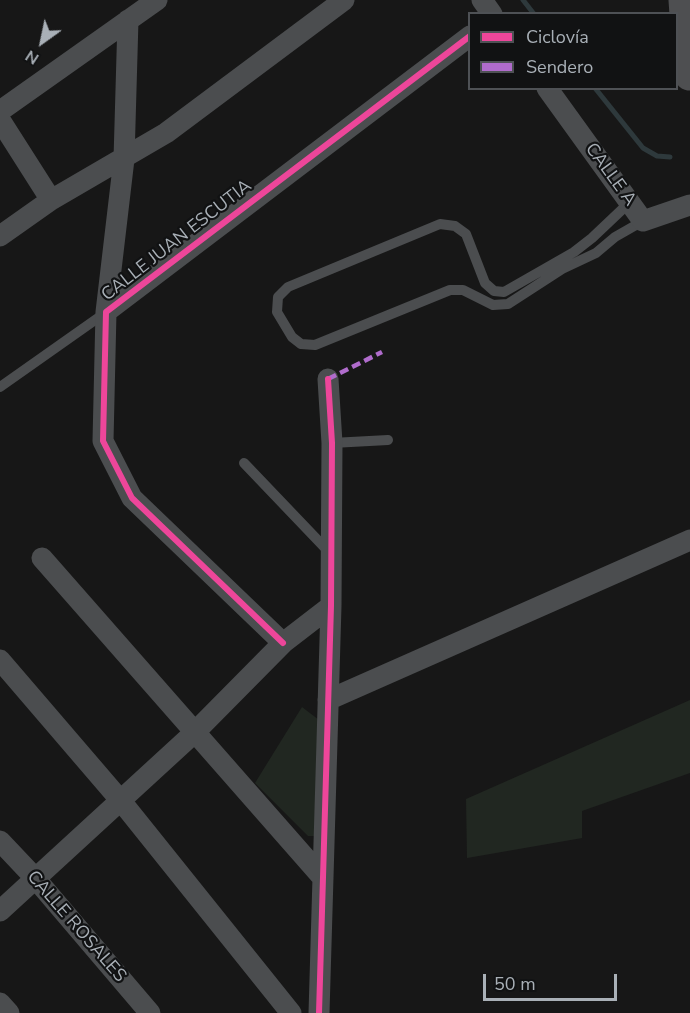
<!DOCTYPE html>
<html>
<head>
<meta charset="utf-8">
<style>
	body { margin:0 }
	#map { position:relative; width:690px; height:1013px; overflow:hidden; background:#171717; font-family:"Nunito Sans",sans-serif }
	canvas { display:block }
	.legend { position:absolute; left:468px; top:12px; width:210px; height:78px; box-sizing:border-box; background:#111213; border:2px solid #4e5155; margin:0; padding:8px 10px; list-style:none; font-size:18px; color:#a9b0b7 }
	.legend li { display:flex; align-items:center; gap:12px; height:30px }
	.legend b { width:30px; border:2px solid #4e5155 }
	.north { position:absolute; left:12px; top:12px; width:60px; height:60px; -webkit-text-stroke:4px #111213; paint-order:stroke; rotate:213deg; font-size:16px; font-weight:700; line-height:24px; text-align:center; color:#a9b0b7 }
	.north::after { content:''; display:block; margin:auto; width:21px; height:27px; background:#a9b0b7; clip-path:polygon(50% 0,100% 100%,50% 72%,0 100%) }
	.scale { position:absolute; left:483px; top:974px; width:134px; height:27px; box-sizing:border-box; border:3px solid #a9b0b7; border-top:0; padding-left:8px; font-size:18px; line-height:21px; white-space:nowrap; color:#a9b0b7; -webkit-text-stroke:4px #111213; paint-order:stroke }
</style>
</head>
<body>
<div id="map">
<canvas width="690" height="1013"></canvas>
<ul class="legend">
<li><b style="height:8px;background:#ed469a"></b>Ciclovía</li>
<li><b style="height:8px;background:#b06ccc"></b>Sendero</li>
</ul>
<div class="north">N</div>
<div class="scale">50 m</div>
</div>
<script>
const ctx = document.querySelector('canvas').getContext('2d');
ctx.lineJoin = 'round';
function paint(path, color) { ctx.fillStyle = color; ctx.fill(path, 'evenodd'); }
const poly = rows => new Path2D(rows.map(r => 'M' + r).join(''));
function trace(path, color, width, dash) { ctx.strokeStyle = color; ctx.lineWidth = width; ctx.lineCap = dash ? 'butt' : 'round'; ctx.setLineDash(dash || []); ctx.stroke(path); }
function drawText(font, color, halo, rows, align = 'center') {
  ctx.font = font + ' "Nunito Sans",sans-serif'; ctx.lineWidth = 4.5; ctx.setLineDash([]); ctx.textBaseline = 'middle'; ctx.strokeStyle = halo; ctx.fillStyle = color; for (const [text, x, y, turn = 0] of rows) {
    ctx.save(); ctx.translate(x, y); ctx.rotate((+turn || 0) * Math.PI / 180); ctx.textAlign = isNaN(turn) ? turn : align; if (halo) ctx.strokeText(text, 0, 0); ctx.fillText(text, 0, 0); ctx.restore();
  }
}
paint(poly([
	[690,700,690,773,582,811,582,838,467,858,466,799],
	[302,707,323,723,316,836,308,836,255,783]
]), '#212721');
trace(poly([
	[523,0,534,14],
	[595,88,643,148,657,156,670,157]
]), '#2e393c', 5);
trace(poly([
	[630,202,592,238,574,252,504,292,494,291,485,283,466,234,455,226,440,224,288,287,278,297,277,312,292,337,301,344,315,345,450,290,463,290,493,305,508,304,562,269,596,253,615,237,643,221],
	[0,387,105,313],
	[332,443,388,440],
	[244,463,329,552]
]), '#4b4d4f', 10);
trace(poly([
	[482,0,492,14],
	[547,88,643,221,690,205],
	[0,111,157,0],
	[0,120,51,200],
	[0,236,51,200,166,133,344,0],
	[106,312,124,159,128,20],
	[42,558,323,878],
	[283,643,132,498,103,441,106,312,470,36],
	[0,660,121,801,291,1013],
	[328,700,690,540],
	[0,841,35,878,150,1013],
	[0,911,194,733,283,643,331,606],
	[0,1003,9,1013],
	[319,1013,331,606,332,443,328,379]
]), '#4b4d4f', 21);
trace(poly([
	[685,0,690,74]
]), '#4e4f51', 33);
trace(poly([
	[328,379,382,352]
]), '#b06ccc', 4.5, [9, 4.5]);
trace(poly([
	[283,643,132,498,103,441,106,312,470,36],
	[319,1013,331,606,332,443,328,379]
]), '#ed469a', 6);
drawText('18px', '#a9b0b7', '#111213', [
	["CALLE A",610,175,54],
	["CALLE JUAN ESCUTIA",177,241,-38],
	["CALLE ROSALES",76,927,49]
]);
</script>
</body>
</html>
